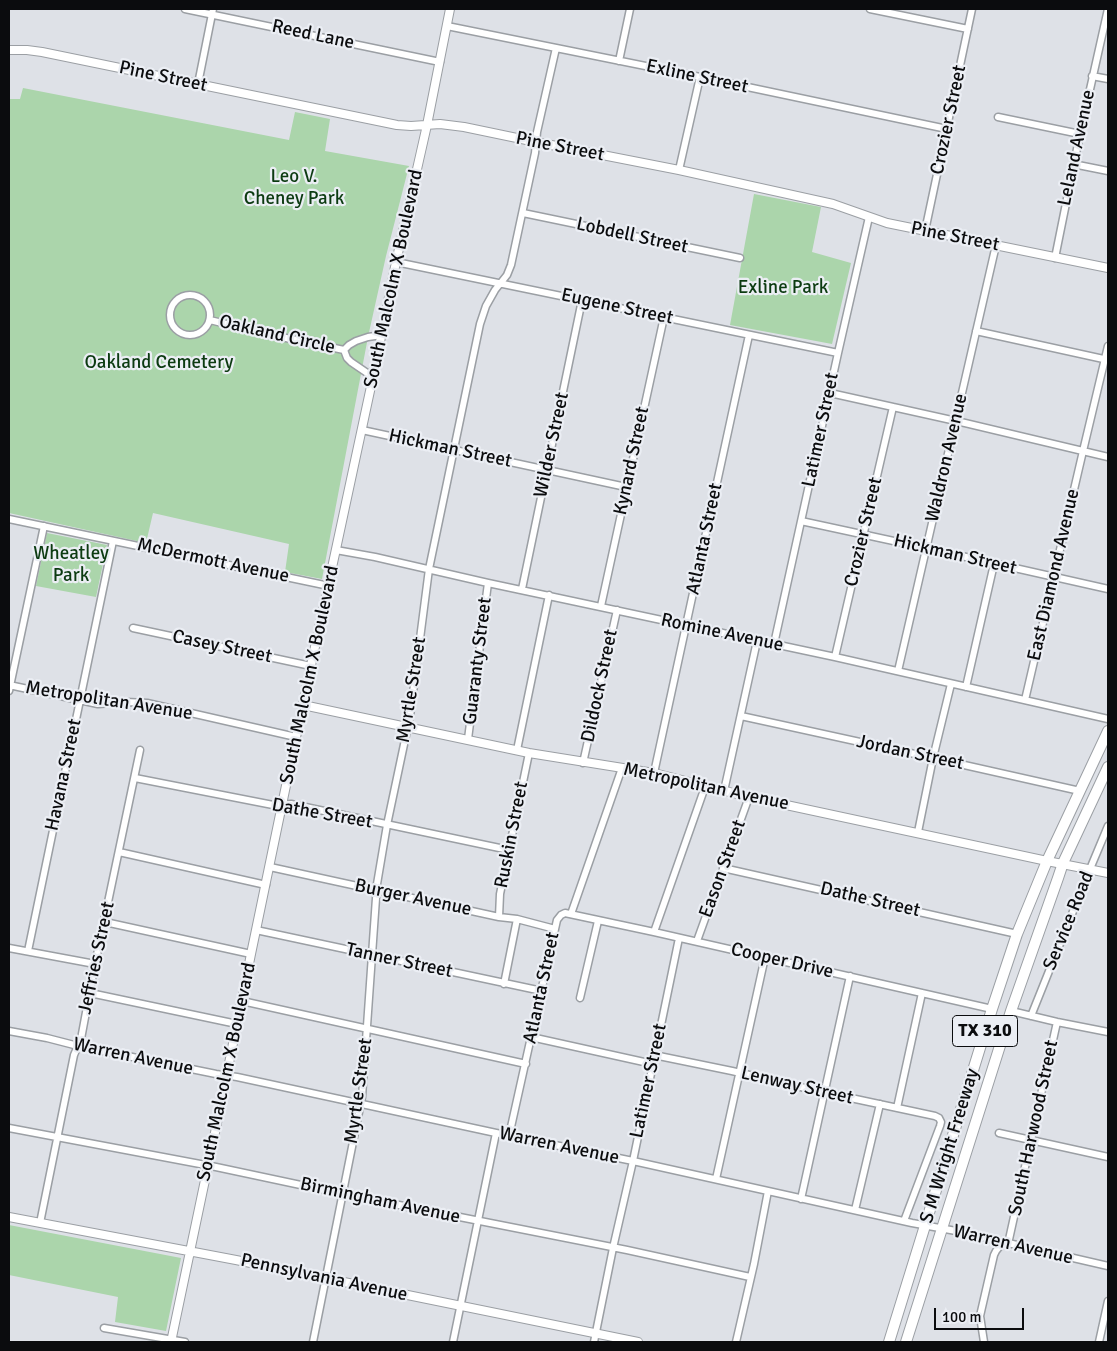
<!DOCTYPE html>
<html>
<head>
<meta charset="utf-8">
<style>
	body { margin:0 }
	#map { position:relative; width:1117px; height:1351px; overflow:hidden; background:#dee1e7; font-family:Signika,sans-serif }
	canvas { display:block }
	.frame { position:absolute; inset:0; border:10px solid #0b0c0e; pointer-events:none }
	.scale { position:absolute; left:934px; top:1308px; width:90px; height:22px; box-sizing:border-box; border:2px solid #0b0c0e; border-top:0; padding-left:6px; font-size:15px; line-height:18px; white-space:nowrap; color:#0b0c0e; -webkit-text-stroke:4px #ebeef4; paint-order:stroke }
</style>
</head>
<body>
<div id="map">
<canvas width="1117" height="1351"></canvas>
<div class="frame"></div>
<div class="scale">100 m</div>
</div>
<script>
const ctx = document.querySelector('canvas').getContext('2d');
ctx.lineJoin = 'round';
function paint(path, color) { ctx.fillStyle = color; ctx.fill(path, 'evenodd'); }
const poly = rows => new Path2D(rows.map(r => 'M' + r).join(''));
function trace(path, color, width, dash) { ctx.strokeStyle = color; ctx.lineWidth = width; ctx.lineCap = dash ? 'butt' : 'round'; ctx.setLineDash(dash || []); ctx.stroke(path); }
function drawText(font, color, halo, rows, align = 'center') {
  ctx.font = font + ' Signika,sans-serif'; ctx.lineWidth = 4.5; ctx.setLineDash([]); ctx.textBaseline = 'middle'; ctx.strokeStyle = halo; ctx.fillStyle = color; for (const [text, x, y, turn = 0] of rows) {
    ctx.save(); ctx.translate(x, y); ctx.rotate((+turn || 0) * Math.PI / 180); ctx.textAlign = isNaN(turn) ? turn : align; if (halo) ctx.strokeText(text, 0, 0); ctx.fillText(text, 0, 0); ctx.restore();
  }
}
paint(poly([
	[23,88,289,140,295,112,330,119,325,151,409,166,386,256,368,337,322,579,285,572,289,544,153,513,146,543,9,513,9,99,20,99],
	[754,194,821,207,812,252,851,263,832,344,730,325],
	[47,533,107,545,96,597,36,586],
	[9,1225,181,1258,166,1331,115,1322,118,1297,9,1275]
]), '#abd5ab');
const minor = poly([
	[185,9,440,62],
	[870,9,968,29],
	[447,26,700,77,947,129],
	[619,61,630,9],
	[1092,76,1108,79],
	[198,84,213,9],
	[998,117,1080,134],
	[1073,164,1108,171],
	[679,170,700,77],
	[523,213,740,258],
	[925,231,972,9],
	[1055,258,1080,134,1108,9],
	[396,262,838,353],
	'170 315a20 20 0 1 1 40 0a20 20 0 1 1-40 0Z',
	[210,320,262,333,344,350],
	[976,331,1108,360],
	[373,377,351,362,347,358,344,350,349,345,356,341,368,337,382,335],
	[830,393,965,423,1108,457],
	[362,430,626,487],
	[9,519,329,586],
	[801,521,926,548,1108,589],
	[336,550,375,557,488,583,835,657,1108,719],
	[522,589,582,300],
	[601,606,664,317],
	[133,628,311,666],
	[774,644,838,353,869,217],
	[835,657,893,407],
	[898,671,996,245],
	[9,685,98,704,126,702,147,703,296,737],
	[966,687,994,564],
	[9,691,44,526],
	[1025,700,1083,451,1108,346],
	[741,716,933,758,1080,791],
	[468,739,488,583],
	[517,750,549,595],
	[583,763,617,610],
	[654,773,749,335],
	[135,778,273,805,291,804,509,850],
	[724,791,757,641],
	[918,832,933,758,951,684],
	[119,852,266,885],
	[270,867,499,917,517,919,555,929],
	[723,868,1017,934],
	[571,914,622,768],
	[499,917,500,894,529,753],
	[105,922,251,954],
	[256,930,542,991],
	[654,932,705,787],
	[697,941,749,797],
	[9,948,95,964],
	[28,951,113,541],
	[504,984,517,919],
	[90,993,237,1024],
	[580,998,598,921],
	[242,1001,526,1064],
	[1011,1011,1057,1022,1108,1032],
	[1031,1016,1090,869,1108,826],
	[9,1031,47,1038,78,1046,216,1074,237,1077,496,1133,633,1161,912,1223,956,1231,1108,1266],
	[531,1037,653,1064],
	[654,1055,732,1071,818,1091,935,1116,939,1118,941,1122,940,1126,904,1221],
	[897,1108,922,993],
	[9,1128,216,1167,343,1194,627,1250,750,1277],
	[999,1133,1108,1157],
	[509,1136,557,920,561,915,565,913,654,932,992,1009],
	[716,1179,765,957],
	[801,1199,850,976],
	[855,1210,880,1104],
	[40,1223,74,1055,81,1039,95,964,140,750],
	[1008,1244,1057,1022],
	[104,1328,185,1342],
	[313,1342,362,1097,377,884,387,825,410,716,429,569,480,324,486,306,495,290,507,275,511,265,535,153,537,132,556,48],
	[453,1342,496,1133],
	[594,1342,613,1248,633,1161,679,938],
	[736,1342,754,1264,768,1191],
	[984,1342,980,1316,994,1255,996,1251,1000,1246,1007,1244],
	[1099,1342,1108,1301]
]);
const tertiary = poly([
	[9,50,27,50,42,52,397,125,411,126,440,124,464,127,536,142,679,170,833,204,887,223,1108,268],
	[303,705,529,753,654,773,749,797,1047,861,1108,873],
	[9,1217,236,1260,638,1342],
	[171,1342,217,1123,251,954,310,670,373,377,396,262,427,125,450,9]
]);
const primary = poly([
	[889,1342,992,1009,1017,934,1047,861,1108,731],
	[906,1342,1011,1011,1058,878,1063,863,1108,767]
]);
trace(minor, '#9b9fa4', 9);
trace(tertiary, '#9b9fa4', 10);
trace(primary, '#9b9fa4', 12);
trace(minor, '#fff', 6);
trace(tertiary, '#fff', 8);
trace(primary, '#fff', 10);
for (const [x, y, w] of [
	[985,1031,65]
]) { const box = new Path2D(); box.roundRect(x - w / 2, y - 15.5, w, 31, 4); ctx.fillStyle = '#ebeef4'; ctx.fill(box); trace(box, '#0b0c0e', 1); }
drawText('bold 18px', '#0b0c0e', null, [
	["TX 310",985,1031]
]);
drawText('19px', '#0b0c0e', '#ebeef4', [
	["Reed Lane",313,35,12],
	["Pine Street",163,77,12],
	["Exline Street",697,77,12],
	["Crozier Street",949,120,-78],
	["Pine Street",560,147,11],
	["Leland Avenue",1077,148,-78],
	["Lobdell Street",632,236,12],
	["Pine Street",955,237,11],
	["South Malcolm X Boulevard",394,279,-78],
	["Eugene Street",617,307,12],
	["Oakland Circle",277,335,13],
	["Latimer Street",821,430,-78],
	["Wilder Street",552,445,-78],
	["Hickman Street",450,449,12],
	["Waldron Avenue",947,458,-77],
	["Kynard Street",632,461,-78],
	["Crozier Street",864,532,-77],
	["Atlanta Street",705,539,-78],
	["Hickman Street",955,555,13],
	["McDermott Avenue",213,561,12],
	["East Diamond Avenue",1054,575,-77],
	["Romine Avenue",722,633,12],
	["Casey Street",222,647,12],
	["Guaranty Street",478,661,-83],
	["South Malcolm X Boulevard",310,675,-78],
	["Dildock Street",600,686,-78],
	["Myrtle Street",412,690,-81],
	["Metropolitan Avenue",109,701,9],
	["Jordan Street",910,753,12],
	["Havana Street",64,775,-78],
	["Metropolitan Avenue",706,787,12],
	["Dathe Street",322,814,10],
	["Ruskin Street",512,835,-79],
	["Eason Street",723,869,-70],
	["Burger Avenue",413,898,12],
	["Dathe Street",870,900,13],
	["Service Road",1069,921,-68],
	["Jeffries Street",97,958,-78],
	["Tanner Street",399,961,12],
	["Cooper Drive",782,961,13],
	["Atlanta Street",542,988,-78],
	["Warren Avenue",133,1057,12],
	["South Malcolm X Boulevard",227,1072,-78],
	["Latimer Street",649,1081,-78],
	["Lenway Street",797,1086,13],
	["Myrtle Street",359,1091,-82],
	["South Harwood Street",1034,1128,-78],
	["Warren Avenue",559,1146,12],
	["S M Wright Freeway",950,1146,-73],
	["Birmingham Avenue",380,1201,12],
	["Warren Avenue",1013,1245,13],
	["Pennsylvania Avenue",324,1278,12]
]);
drawText('19px', '#0c3b11', '#ebeef4', [
	["Leo V.",294,177],
	["Cheney Park",294,199],
	["Exline Park",783,288],
	["Oakland Cemetery",159,363],
	["Wheatley",71,554],
	["Park",71,576]
]);
</script>
</body>
</html>
